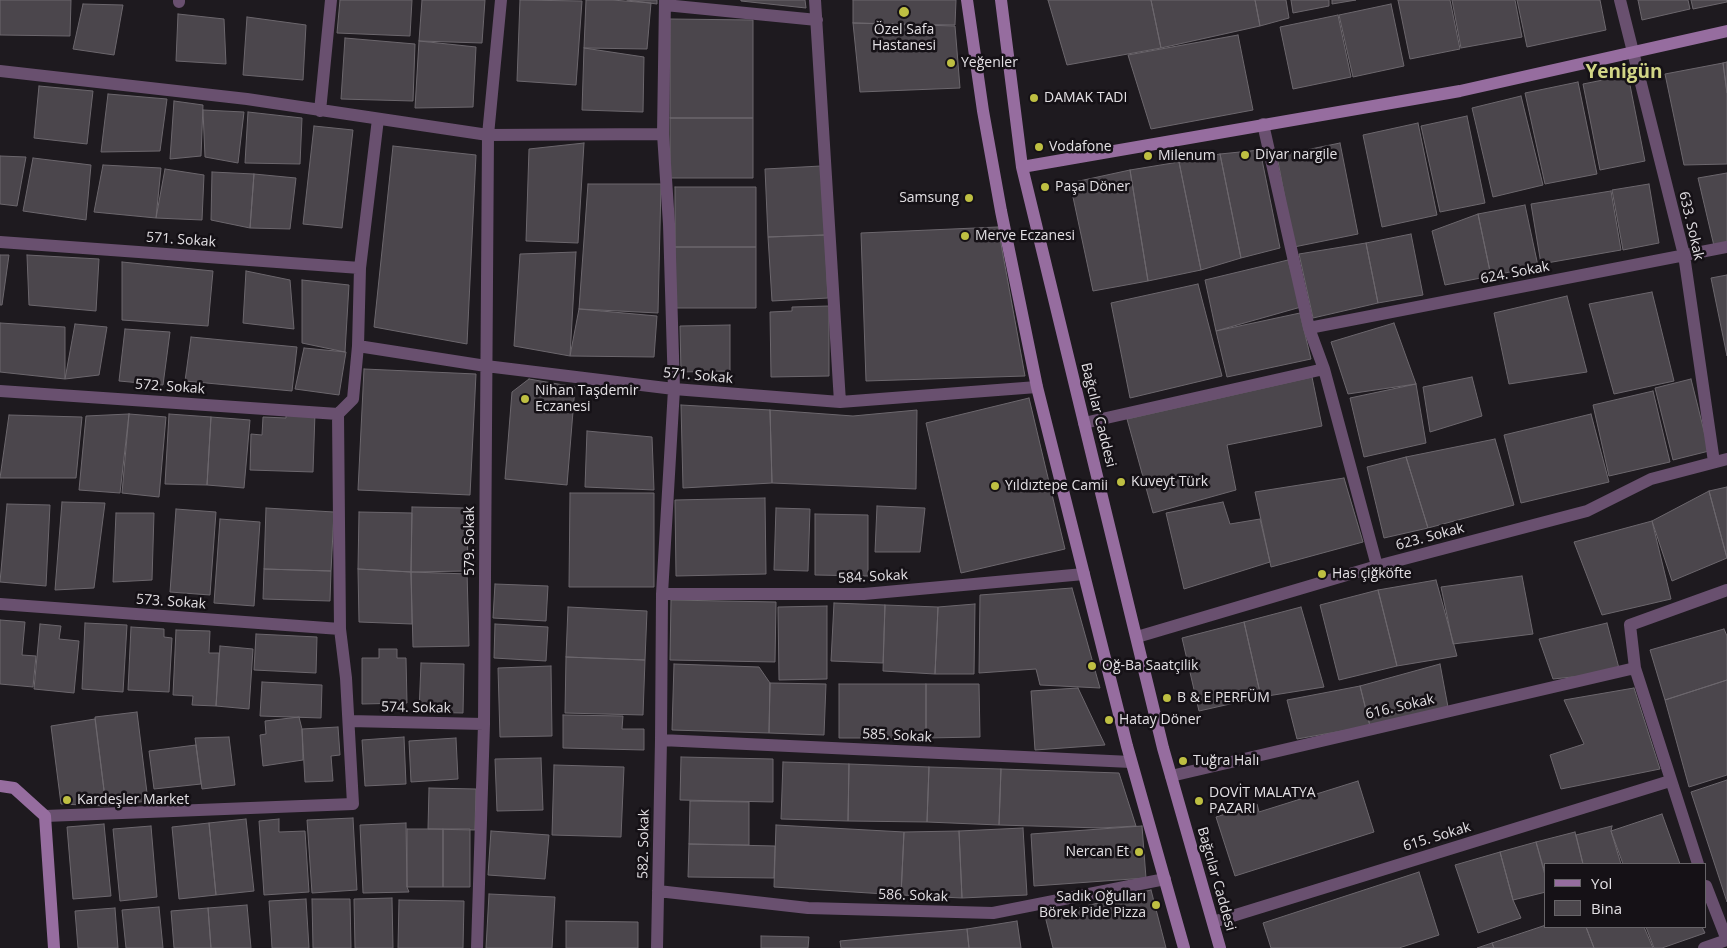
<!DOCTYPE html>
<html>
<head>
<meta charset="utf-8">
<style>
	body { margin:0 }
	#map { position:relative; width:1727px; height:948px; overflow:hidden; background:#1e1a1f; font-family:"Open Sans",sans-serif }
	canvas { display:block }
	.legend { position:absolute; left:1544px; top:863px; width:162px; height:65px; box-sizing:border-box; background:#151116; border:1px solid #676468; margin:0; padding:6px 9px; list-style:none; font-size:15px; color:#e3e0e4 }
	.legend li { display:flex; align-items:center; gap:10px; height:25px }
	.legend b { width:25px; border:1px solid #676468 }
</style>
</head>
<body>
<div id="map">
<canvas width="1727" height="948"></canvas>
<ul class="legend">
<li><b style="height:6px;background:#966d9f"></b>Yol</li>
<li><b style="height:14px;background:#4b464c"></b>Bina</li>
</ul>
</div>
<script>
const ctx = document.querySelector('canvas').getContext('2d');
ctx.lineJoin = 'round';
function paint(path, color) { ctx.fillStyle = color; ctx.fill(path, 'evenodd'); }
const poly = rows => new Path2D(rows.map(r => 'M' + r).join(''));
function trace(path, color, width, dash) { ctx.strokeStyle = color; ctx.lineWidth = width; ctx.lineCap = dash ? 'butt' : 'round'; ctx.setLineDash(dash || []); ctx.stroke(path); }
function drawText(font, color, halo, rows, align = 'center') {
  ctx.font = font + ' "Open Sans",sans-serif'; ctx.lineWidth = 5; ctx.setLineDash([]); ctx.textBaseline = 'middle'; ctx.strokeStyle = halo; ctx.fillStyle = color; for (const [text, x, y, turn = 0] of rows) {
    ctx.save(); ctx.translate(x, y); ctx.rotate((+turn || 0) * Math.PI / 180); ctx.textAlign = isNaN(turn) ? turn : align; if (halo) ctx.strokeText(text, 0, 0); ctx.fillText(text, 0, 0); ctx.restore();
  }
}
const building = poly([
	[0,0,71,0,70,36,0,35,0,0],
	[340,0,412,0,410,36,337,33,340,0],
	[422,0,485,0,482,43,419,41,422,0],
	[520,0,582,1,576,85,517,81,520,0],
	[586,0,612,0,651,3,647,49,584,48,586,0],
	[627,0,657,0,657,4,627,0],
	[741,0,805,0,806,8,741,1,741,0],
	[853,0,956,0,955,25,853,23,853,0],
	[1048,0,1151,0,1161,48,1067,65,1048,0],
	[1151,0,1255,0,1260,26,1161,48,1151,0],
	[1255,0,1286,0,1289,18,1260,26,1255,0],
	[1291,0,1329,0,1329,6,1293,13,1291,0],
	[1332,0,1356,0,1332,4,1332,0],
	[1398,0,1450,0,1460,49,1410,59,1398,0],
	[1452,0,1515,0,1522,37,1461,48,1452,0],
	[1517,0,1600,0,1606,30,1527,47,1517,0],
	[1638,0,1688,0,1690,9,1642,20,1638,0],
	[1691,0,1727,0,1727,2,1693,9,1691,0],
	[83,4,123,5,114,55,73,49,83,4],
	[1391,4,1404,66,1353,77,1339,15,1391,4],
	[178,14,224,19,226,64,176,61,178,14],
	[1338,15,1351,77,1293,89,1280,27,1338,15],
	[247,17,306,25,303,80,243,75,247,17],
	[670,19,753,20,753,118,670,118,670,19],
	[853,23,955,26,960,88,860,92,853,23],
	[1238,35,1253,110,1151,129,1128,55,1238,35],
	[345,38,415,44,413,101,341,99,345,38],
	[419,41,476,47,473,107,415,108,419,41],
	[584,48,644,57,643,112,582,110,584,48],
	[1727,62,1727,93,1723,63,1727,62],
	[1723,63,1727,93,1727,164,1684,165,1665,74,1723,63],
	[1628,75,1645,161,1600,170,1583,84,1628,75],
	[1578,82,1597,174,1545,184,1525,93,1578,82],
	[39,86,93,91,87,144,34,138,39,86],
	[108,94,167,99,160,151,101,152,108,94],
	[1521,96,1543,185,1493,197,1472,108,1521,96],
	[174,101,203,105,201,156,170,159,174,101],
	[203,110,244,112,238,163,205,157,203,110],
	[248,112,302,118,300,164,245,163,248,112],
	[1467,116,1485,203,1440,212,1421,126,1467,116],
	[670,118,753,118,753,178,670,178,670,118],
	[1418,123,1437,215,1382,227,1363,135,1418,123],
	[314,126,353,130,342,228,303,224,314,126],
	[584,143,578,243,526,241,529,149,584,143],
	[1340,143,1358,234,1294,247,1277,156,1340,143],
	[393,146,476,155,467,344,374,327,393,146],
	[1260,150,1280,248,1241,258,1220,154,1260,150],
	[1220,154,1241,258,1201,270,1179,162,1220,154],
	[0,156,26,157,17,206,0,204,0,156],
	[33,158,91,165,86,220,23,211,33,158],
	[1179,162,1201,270,1148,281,1130,170,1179,162],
	[103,165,161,168,156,218,94,212,103,165],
	[821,166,825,235,768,237,765,169,821,166],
	[165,169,204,175,202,220,156,218,165,169],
	[1130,170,1148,281,1093,291,1070,183,1130,170],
	[212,172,254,174,250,228,211,220,212,172],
	[1727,173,1727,243,1714,246,1698,178,1727,173],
	[254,174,296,178,290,229,250,228,254,174],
	[588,184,661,184,658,313,579,309,588,184],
	[1649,184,1659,243,1623,250,1612,190,1649,184],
	[675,187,756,187,756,247,675,247,675,187],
	[1611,191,1621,250,1541,264,1531,204,1611,191],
	[1525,205,1538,266,1491,276,1478,214,1525,205],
	[1478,214,1491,276,1445,285,1432,231,1478,214],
	[998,227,1025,376,866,381,861,233,998,227],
	[1411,234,1423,295,1378,303,1366,243,1411,234],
	[825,235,828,298,772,301,768,237,825,235],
	[1366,243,1378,303,1313,318,1299,254,1366,243],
	[675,247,756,247,756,308,676,308,675,247],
	[576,252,570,356,514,346,520,254,576,252],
	[0,255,9,255,2,305,0,305,0,255],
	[27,255,99,259,96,311,29,305,27,255],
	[1288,260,1301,307,1216,331,1205,280,1288,260],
	[122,262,213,271,208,326,122,320,122,262],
	[246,271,290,280,294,329,243,323,246,271],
	[1727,275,1727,356,1711,278,1727,275],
	[302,280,349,285,345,352,302,343,302,280],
	[1198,284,1222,376,1130,398,1111,303,1198,284],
	[1652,292,1674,381,1614,394,1589,304,1652,292],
	[1567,296,1587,372,1509,384,1494,313,1567,296],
	[829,306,829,376,771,377,770,312,792,311,792,307,829,306],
	[579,309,657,316,654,357,570,356,579,309],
	[1300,313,1311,359,1227,377,1216,331,1300,313],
	[0,323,65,327,65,379,0,372,0,323],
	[1394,323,1416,384,1348,394,1331,342,1394,323],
	[75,324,107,327,99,375,65,379,75,324],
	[730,325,730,371,681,372,680,326,730,325],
	[125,329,170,332,163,385,119,381,125,329],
	[191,337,297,347,292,391,185,381,191,337],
	[304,348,346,352,339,395,295,389,304,348],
	[364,369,476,374,470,495,358,490,364,369],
	[1312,377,1322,426,1227,445,1236,490,1153,513,1127,419,1312,377],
	[1472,377,1482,416,1430,432,1423,387,1472,377],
	[529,379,575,387,567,485,505,479,512,392,529,379],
	[1691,379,1709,451,1673,460,1655,388,1691,379],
	[1416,384,1426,443,1364,457,1350,398,1416,384],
	[1653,391,1670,462,1609,476,1593,405,1653,391],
	[1029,398,1065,549,961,573,926,423,1029,398],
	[681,405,770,410,772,483,683,488,681,405],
	[770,410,853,416,917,410,916,489,772,483,770,410],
	[286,412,315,413,313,472,250,470,251,434,262,435,263,417,286,418,286,412],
	[129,414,120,493,79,490,86,416,129,414],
	[129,414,166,417,159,497,122,493,129,414],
	[169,414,211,417,207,485,165,484,169,414],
	[1591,414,1609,482,1521,503,1504,435,1591,414],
	[9,415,82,417,76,478,0,478,9,415],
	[211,417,250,420,244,488,207,485,211,417],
	[587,431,652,437,654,490,585,487,587,431],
	[1495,439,1514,505,1428,528,1406,457,1495,439],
	[1406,457,1428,528,1384,538,1367,467,1406,457],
	[1344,478,1363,542,1271,567,1255,492,1344,478],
	[1727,487,1727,558,1709,491,1727,487],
	[1709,491,1727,558,1672,581,1652,521,1709,491],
	[570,493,654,493,654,587,569,587,570,493],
	[765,498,766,574,676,576,675,500,765,498],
	[62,502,105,503,94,588,55,590,62,502],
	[1223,502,1230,524,1260,519,1270,562,1184,589,1166,513,1223,502],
	[7,504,50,505,46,586,0,582,7,504],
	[877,506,925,508,920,552,875,552,877,506],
	[412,507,467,508,468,574,411,572,412,507],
	[266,508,334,512,331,571,264,569,266,508],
	[776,508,810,509,808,571,774,570,776,508],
	[176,509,216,512,210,595,170,592,176,509],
	[359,512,412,513,411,572,358,569,359,512],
	[116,513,154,513,152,580,113,582,116,513],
	[815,514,868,515,868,576,815,575,815,514],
	[220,519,260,522,254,606,214,603,220,519],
	[1652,521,1671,599,1602,615,1574,542,1652,521],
	[264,569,331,571,330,601,263,599,264,569],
	[358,569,411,572,412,624,359,622,358,569],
	[467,571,469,646,413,647,411,572,467,571],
	[1522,576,1533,634,1453,644,1441,587,1522,576],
	[1436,580,1457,656,1397,666,1378,590,1436,580],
	[495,584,548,586,546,621,493,618,495,584],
	[1072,588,1100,688,1040,685,1036,669,979,673,980,595,1072,588],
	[1378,590,1397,666,1339,680,1320,605,1378,590],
	[671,600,776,602,775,662,670,660,671,600],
	[834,603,885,605,883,663,831,661,834,603],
	[975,604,974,674,935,674,938,607,975,604],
	[885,605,938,607,935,674,883,671,885,605],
	[827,606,827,679,779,680,778,607,827,606],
	[568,607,647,611,645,660,566,657,568,607],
	[1301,607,1324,687,1261,697,1244,622,1301,607],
	[0,620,25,622,22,655,36,656,33,687,0,684,0,620],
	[1244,622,1261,697,1199,711,1182,638,1244,622],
	[85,623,127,625,123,692,82,689,85,623],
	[1607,623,1620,672,1553,679,1539,639,1607,623],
	[40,624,61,626,59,639,79,641,74,693,34,689,40,624],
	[495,624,548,627,546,661,494,658,495,624],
	[131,627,164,629,164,637,172,638,169,692,128,690,131,627],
	[1724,629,1727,636,1727,680,1665,700,1650,650,1724,629],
	[176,630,210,631,209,653,219,653,216,706,192,705,193,696,173,695,176,630],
	[256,634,317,637,316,673,254,670,256,634],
	[220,646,253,649,249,709,216,706,220,646],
	[379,649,397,649,397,658,406,658,407,703,362,704,362,658,379,658,379,649],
	[566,657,645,660,643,715,565,713,566,657],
	[421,663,464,664,463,713,419,712,421,663],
	[674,664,759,667,770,683,769,733,672,730,674,664],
	[1440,664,1448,707,1370,726,1360,686,1440,664],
	[551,666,552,736,500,737,498,668,551,666],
	[1727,680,1727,775,1689,787,1665,700,1727,680],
	[262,682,322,685,321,718,260,716,262,682],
	[770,683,826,684,824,735,769,733,770,683],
	[839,684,926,684,926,738,839,738,839,684],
	[926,684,979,684,980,737,926,738,926,684],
	[1360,686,1370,726,1297,739,1287,700,1360,686],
	[1078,688,1105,745,1035,750,1031,691,1078,688],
	[1634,688,1660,769,1561,789,1550,755,1584,744,1564,700,1634,688],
	[137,712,148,801,106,806,95,717,137,712],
	[563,715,623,716,622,729,644,729,644,750,563,748,563,715],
	[299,717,302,729,303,760,263,766,260,735,266,734,265,721,299,717],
	[95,719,106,806,61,804,51,726,95,719],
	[338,727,340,755,331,756,333,781,305,782,302,729,338,727],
	[229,737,235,785,202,789,195,738,229,737],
	[404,737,406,784,365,786,362,740,404,737],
	[456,738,458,779,411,782,409,741,456,738],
	[196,745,201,784,154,789,149,751,196,745],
	[681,757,773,759,773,802,680,800,681,757],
	[541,758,543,810,497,811,495,759,541,758],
	[783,762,849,764,848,821,781,819,783,762],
	[849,764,929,767,927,822,848,821,849,764],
	[554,765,624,767,621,837,552,835,554,765],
	[929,767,1001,769,999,825,927,822,929,767],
	[1001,769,1119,773,1136,826,1101,828,999,825,1001,769],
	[1727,780,1727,902,1691,792,1727,780],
	[1358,781,1374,832,1235,876,1216,817,1257,804,1259,812,1358,781],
	[429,788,476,789,475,830,428,829,429,788],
	[690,801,749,802,749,845,689,844,690,801],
	[1662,814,1680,864,1623,864,1611,831,1662,814],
	[353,818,357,890,312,893,307,820,353,818],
	[246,819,254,891,216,895,209,823,246,819],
	[279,819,279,832,305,831,309,892,264,895,259,821,279,819],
	[209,823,216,895,179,899,172,827,209,823],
	[406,823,407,887,409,892,363,893,360,825,406,823],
	[104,824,111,896,73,899,67,827,104,824],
	[776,825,904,832,901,895,774,887,776,825],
	[151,826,157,897,120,901,113,829,151,826],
	[1142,826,1146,878,1034,886,1031,834,1142,826],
	[1612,826,1611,831,1621,864,1583,864,1576,835,1612,826],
	[1023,828,1027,895,962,898,959,831,1023,828],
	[407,829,443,829,443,887,407,887,407,829],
	[443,829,470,829,470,887,443,887,443,829],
	[491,831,549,835,545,879,488,875,491,831],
	[959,831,962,898,901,895,904,832,959,831],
	[1575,832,1583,864,1546,864,1546,879,1536,842,1575,832],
	[1536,842,1546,876,1546,892,1513,900,1500,852,1536,842],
	[689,844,775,846,774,878,688,877,689,844],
	[1500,852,1513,900,1521,918,1478,933,1455,865,1500,852],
	[1419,872,1439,935,1399,948,1271,948,1263,923,1419,872],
	[1151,890,1166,948,1053,948,1045,916,1151,890],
	[489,894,555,897,552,948,486,948,489,894],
	[392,898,393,948,355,948,354,899,392,898],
	[306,899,309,948,272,948,269,901,306,899],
	[312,899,350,899,351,948,313,948,312,899],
	[399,900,464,901,463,948,398,948,399,900],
	[247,905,251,948,211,948,208,908,247,905],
	[159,907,163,948,126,948,122,910,159,907],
	[115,908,118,948,78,948,75,911,115,908],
	[208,908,211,948,174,948,171,911,208,908],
	[566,921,638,922,638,948,566,948,566,921],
	[1017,921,1021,948,969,948,967,929,1017,921],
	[1546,925,1546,927,1586,927,1594,948,1494,948,1492,943,1546,925],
	[1586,927,1644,927,1653,948,1594,948,1586,927],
	[1646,927,1702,927,1705,933,1662,948,1654,948,1646,927],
	[967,929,969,948,841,948,840,941,967,929],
	[761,936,809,937,808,948,761,948,761,936],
	[1492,943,1494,948,1477,948,1492,943]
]);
paint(building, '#4b464c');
trace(building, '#6c676d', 1);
trace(poly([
	[815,0,840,402],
	[1620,0,1684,255,1714,462],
	[179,2,179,0],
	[665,5,817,20],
	[0,71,247,99,488,135,663,134],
	[320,111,331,0],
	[1263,124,1309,328,1324,369,1377,566],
	[0,242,360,268],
	[1309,328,1727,247],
	[358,346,486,366,674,389,840,402,1037,387],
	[0,391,338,414],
	[1084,423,1324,369],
	[662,594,864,594,1084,574],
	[0,604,340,629],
	[1137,637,1377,566,1587,511,1651,479,1727,459],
	[349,721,484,724],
	[661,740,1131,762],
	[1171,776,1635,668],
	[45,816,353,804,346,678,340,629,338,414,353,399,358,346,360,268,378,119],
	[1698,864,1635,668,1630,625,1727,590],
	[1706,886,1727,940],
	[658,891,808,908,993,913,1165,879],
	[1213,922,1670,781],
	[477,948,484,724,488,135,501,0],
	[657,948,661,740,662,594,674,389,669,224,663,134,665,0],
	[1704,948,1727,940]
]), '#69506f', 12);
trace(poly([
	[967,0,983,111,1001,211,1037,387,1127,746,1184,948],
	[1001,0,1022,167,1163,748,1220,948],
	[1022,167,1460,91,1727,31],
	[0,786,14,788,45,816,54,948]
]), '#966d9f', 12);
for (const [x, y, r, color] of [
	[904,12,6,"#bebf42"],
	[951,63,5,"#bebf42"],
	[1034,98,5,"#bebf42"],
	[1039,147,5,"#bebf42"],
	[1245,155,5,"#bebf42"],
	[1148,156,5,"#bebf42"],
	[1045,187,5,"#bebf42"],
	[969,198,5,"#bebf42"],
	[965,236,5,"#bebf42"],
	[525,399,5,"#bebf42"],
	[1121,482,5,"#bebf42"],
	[995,486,5,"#bebf42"],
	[1322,574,5,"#bebf42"],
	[1092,666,5,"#bebf42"],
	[1167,698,5,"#bebf42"],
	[1109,720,5,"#bebf42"],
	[1183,761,5,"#bebf42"],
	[67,800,5,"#bebf42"],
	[1199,801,5,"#bebf42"],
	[1139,852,5,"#bebf42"],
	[1156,905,5,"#bebf42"]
]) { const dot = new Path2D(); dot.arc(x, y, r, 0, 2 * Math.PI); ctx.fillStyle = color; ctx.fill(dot); trace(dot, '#151116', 2); }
drawText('14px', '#e3e0e4', '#151116', [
	["Özel Safa",904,30,"center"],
	["Hastanesi",904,46,"center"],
	["Yeğenler",961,63],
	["DAMAK TADI",1044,98],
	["Vodafone",1049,147],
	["Diyar nargile",1255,155],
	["Milenum",1158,156],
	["Paşa Döner",1055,187],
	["Samsung",959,198,"right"],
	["Merve Eczanesi",975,236],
	["Nihan Taşdemir",535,391],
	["Eczanesi",535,407],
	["Kuveyt Türk",1131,482],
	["Yıldıztepe Camii",1005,486],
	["Has çiğköfte",1332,574],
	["Oğ-Ba Saatçilik",1102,666],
	["B & E PERFÜM",1177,698],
	["Hatay Döner",1119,720],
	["Tuğra Halı",1193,761],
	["DOVİT MALATYA",1209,793],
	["PAZARI",1209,809],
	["Kardeşler Market",77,800],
	["Nercan Et",1129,852,"right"],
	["Sadık Oğulları",1146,897,"right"],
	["Börek Pide Pizza",1146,913,"right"]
], 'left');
drawText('14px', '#e3e0e4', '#151116', [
	["633. Sokak",1691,226,77],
	["571. Sokak",181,240,4],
	["624. Sokak",1515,273,-11],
	["571. Sokak",698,376,5],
	["572. Sokak",170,387,4],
	["Bağcılar Caddesi",1098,415,76],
	["623. Sokak",1430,537,-15],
	["579. Sokak",470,541,-90],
	["584. Sokak",873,577,-3],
	["573. Sokak",171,602,4],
	["616. Sokak",1400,707,-13],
	["574. Sokak",416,708,1],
	["585. Sokak",897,736,3],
	["615. Sokak",1437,837,-17],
	["582. Sokak",644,844,-89],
	["Bağcılar Caddesi",1216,879,74],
	["586. Sokak",913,896,2]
]);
drawText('bold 19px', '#d2d586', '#151116', [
	["Yenigün",1624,73]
]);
</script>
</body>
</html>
